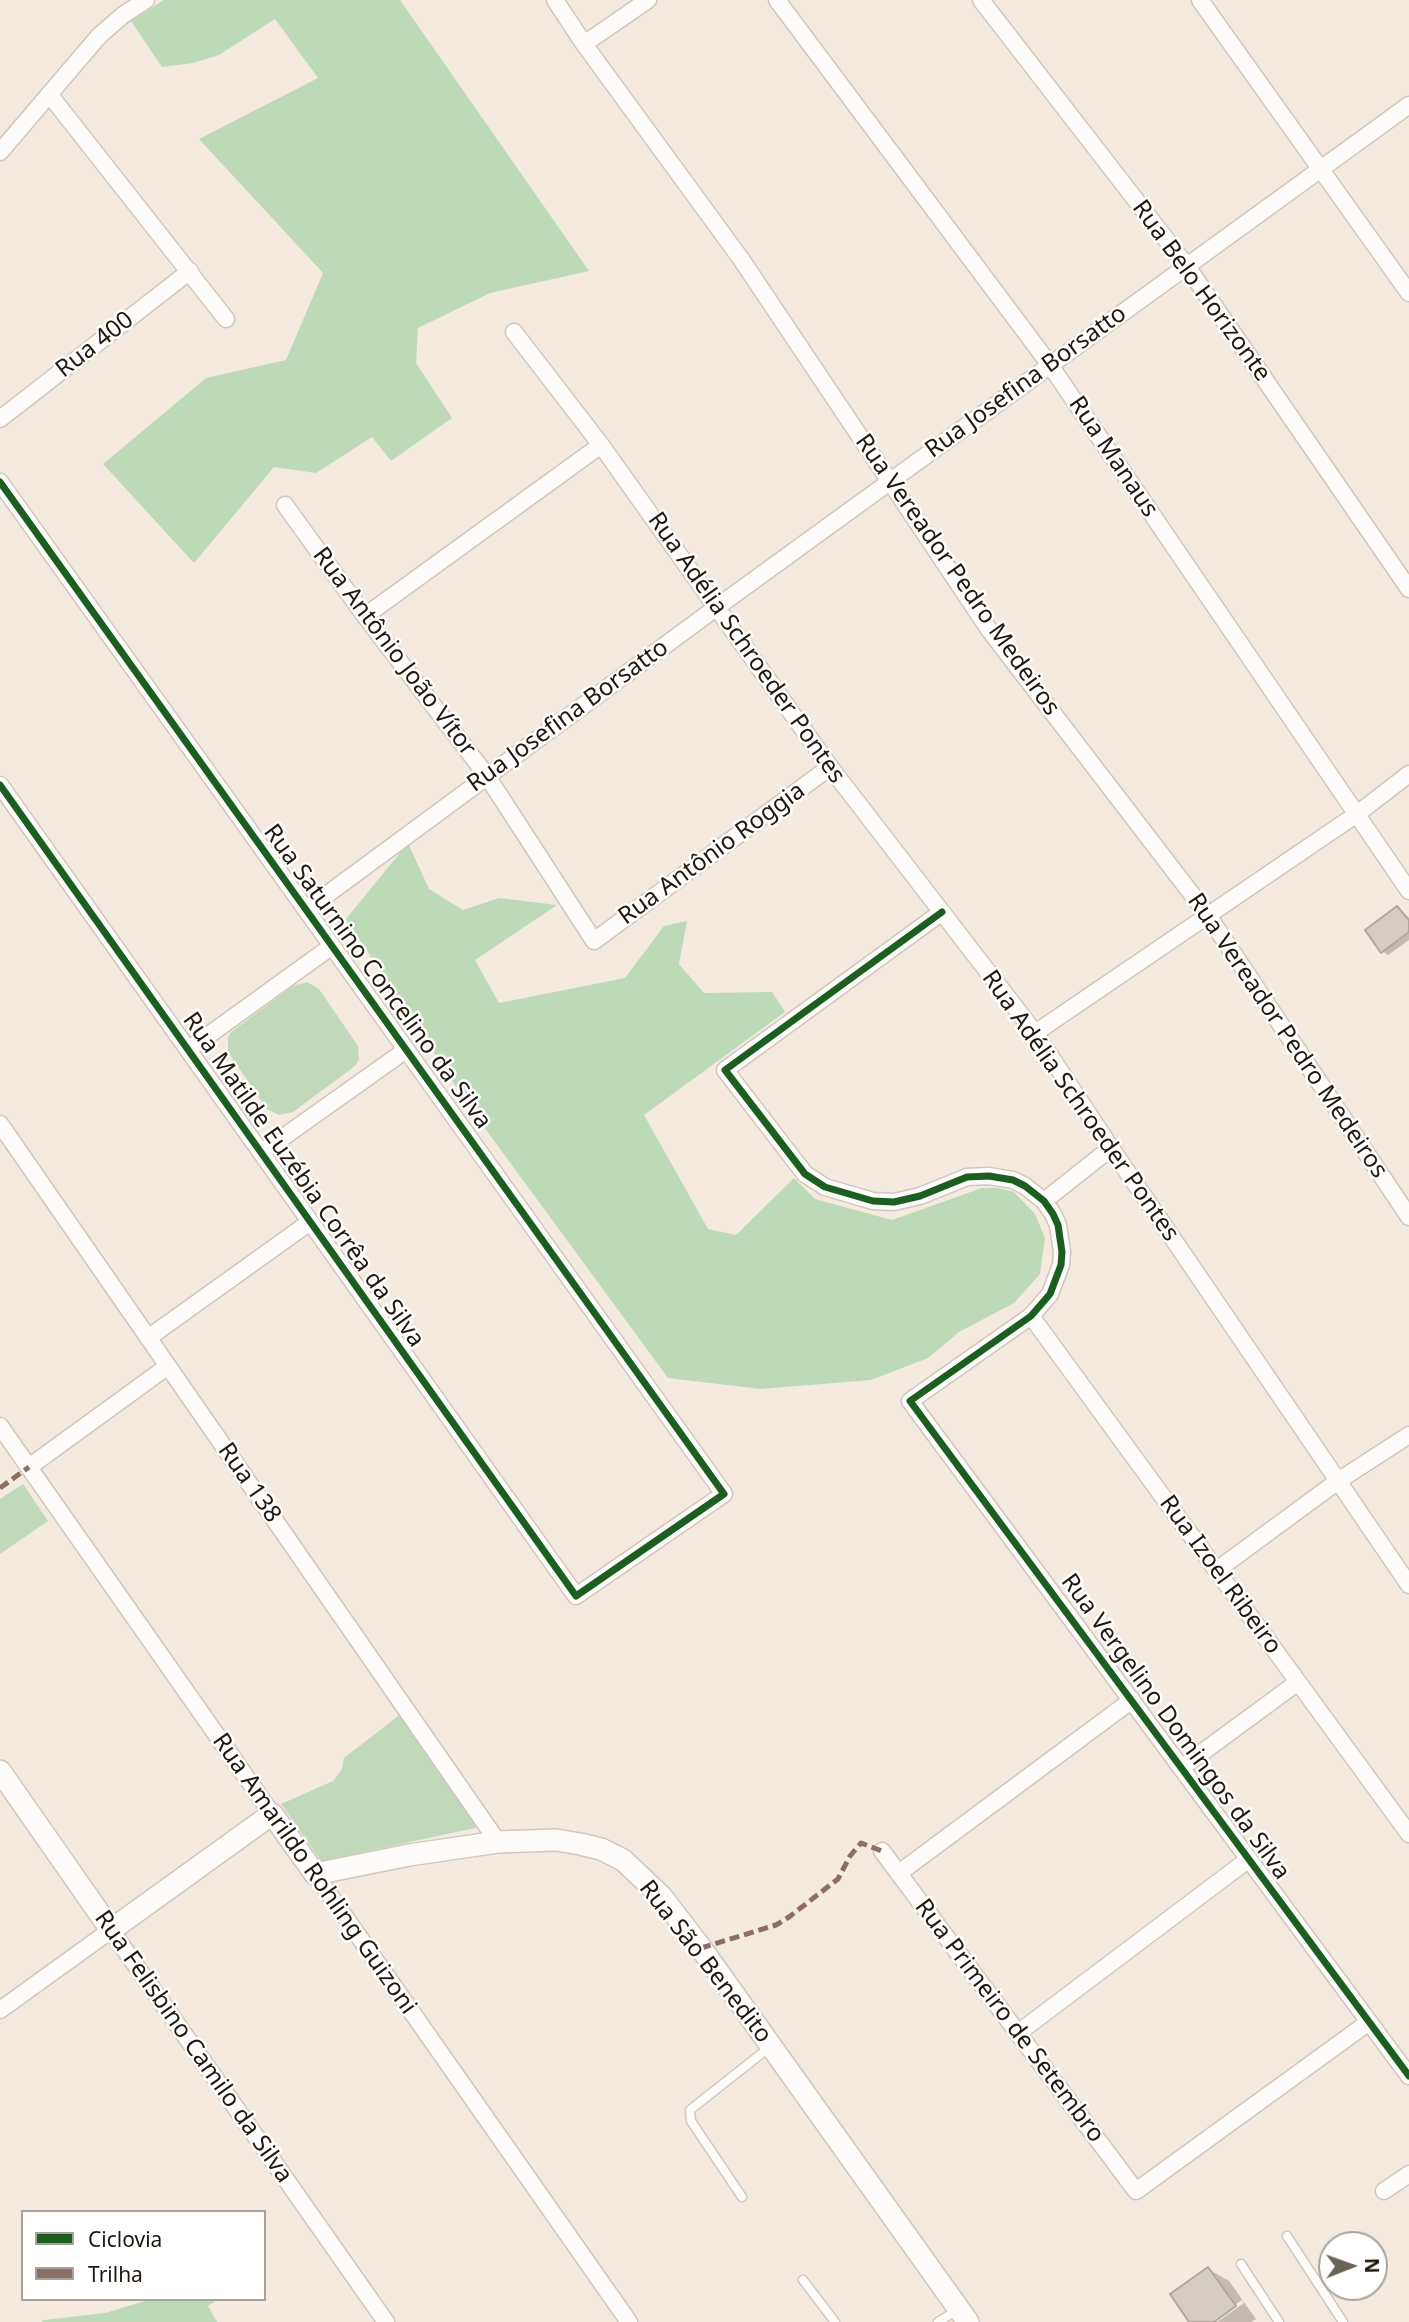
<!DOCTYPE html>
<html>
<head>
<meta charset="utf-8">
<style>
	body { margin:0 }
	#map { position:relative; width:1409px; height:2322px; overflow:hidden; background:#f4eadf; font-family:"Noto Sans",sans-serif }
	canvas { display:block }
	.legend { position:absolute; left:21px; top:2210px; width:245px; height:91px; box-sizing:border-box; background:#fff; border:2px solid #a6a39f; margin:0; padding:9px 12px; list-style:none; font-size:21px; color:#20180f }
	.legend li { display:flex; align-items:center; gap:14px; height:35px }
	.legend b { width:35px; border:2px solid #a6a39f }
	.north { position:absolute; left:1318px; top:2231px; width:70px; height:70px; box-sizing:border-box; background:#fff; border:2px solid #a6a39f; border-radius:50%; rotate:89deg; font-size:19px; font-weight:700; line-height:28px; text-align:center; color:#20180f }
	.north::after { content:''; display:block; margin:auto; width:24px; height:32px; background:#6a6258; clip-path:polygon(50% 0,100% 100%,50% 72%,0 100%) }
</style>
</head>
<body>
<div id="map">
<canvas width="1409" height="2322"></canvas>
<ul class="legend">
<li><b style="height:9px;background:#1b5e20"></b>Ciclovia</li>
<li><b style="height:9px;background:#8d6e63"></b>Trilha</li>
</ul>
<div class="north">N</div>
</div>
<script>
const ctx = document.querySelector('canvas').getContext('2d');
ctx.lineJoin = 'round';
function paint(path, color) { ctx.fillStyle = color; ctx.fill(path, 'evenodd'); }
const poly = rows => new Path2D(rows.map(r => 'M' + r).join(''));
function trace(path, color, width, dash) { ctx.strokeStyle = color; ctx.lineWidth = width; ctx.lineCap = dash ? 'butt' : 'round'; ctx.setLineDash(dash || []); ctx.stroke(path); }
function drawText(font, color, halo, rows, align = 'center') {
  ctx.font = font + ' "Noto Sans",sans-serif'; ctx.lineWidth = 5; ctx.setLineDash([]); ctx.textBaseline = 'middle'; ctx.strokeStyle = halo; ctx.fillStyle = color; for (const [text, x, y, turn = 0] of rows) {
    ctx.save(); ctx.translate(x, y); ctx.rotate((+turn || 0) * Math.PI / 180); ctx.textAlign = isNaN(turn) ? turn : align; if (halo) ctx.strokeText(text, 0, 0); ctx.fillText(text, 0, 0); ctx.restore();
  }
}
paint(poly([
	[307,982,319,989,358,1046,359,1060,355,1066,293,1112,279,1115,267,1109,228,1052,228,1038,231,1032,293,986],
	[23,1484,48,1521,0,1554,0,1499],
	[402,1713,480,1827,321,1861,281,1804,333,1781,342,1769,344,1758]
]), '#c0dab9');
paint(poly([
	[164,0,400,0,589,271,490,293,418,328,416,363,452,418,391,461,372,437,316,473,274,467,194,563,103,464,206,378,286,360,323,273,199,139,318,78,275,19,219,55,193,63,162,67,131,21],
	[408,843,429,889,463,910,499,898,557,905,475,960,499,1003,625,978,664,926,687,921,679,964,704,993,772,992,785,1012,644,1115,708,1229,736,1235,794,1178,815,1199,892,1220,982,1188,998,1188,1014,1192,1035,1214,1045,1238,1040,1274,1014,1303,959,1332,928,1358,871,1380,761,1389,668,1378,470,1108,346,919],
	[152,2299,218,2299,208,2306,217,2322,41,2322,44,2320,105,2313]
]), '#bddab6');
paint(poly([
	[1397,908,1409,918,1409,940,1388,955,1382,951],
	[1208,2269,1229,2281,1256,2319,1251,2322,1217,2322,1244,2303,1242,2300,1211,2322,1191,2322]
]), '#0003');
const building = poly([
	[1397,906,1409,920,1409,932,1381,953,1365,930,1397,906],
	[1208,2267,1236,2306,1214,2322,1189,2322,1170,2294,1208,2267]
]);
paint(building, '#d5ccc3');
trace(building, '#b0a89f', 2);
const lane = poly([
	[742,2197,691,2121,690,2110,771,2046],
	[1287,2236,1343,2322],
	[1241,2264,1279,2322],
	[803,2280,835,2322],
	[938,2322,956,2311]
]);
const street = poly([
	[555,0,584,44,741,259,990,631,1207,914,1409,1217],
	[777,0,1050,365,1409,891],
	[981,0,1186,265,1409,589],
	[1200,0,1409,293],
	[584,44,648,0],
	[49,94,226,319],
	[0,152,99,36,123,15,146,0],
	[514,332,601,445,830,767,1035,1033,1111,1148,1409,1585],
	[0,419,190,271],
	[0,482,724,1494,576,1596,0,785],
	[285,505,365,616,487,776,594,941,830,767],
	[365,616,601,445],
	[306,910,717,607,1409,105],
	[942,912,725,1070,805,1174,825,1187,873,1201,894,1202,920,1196,967,1177,989,1176,1013,1180,1025,1186,1044,1201,1053,1214,1058,1225,1062,1252,1061,1265,1050,1294,1031,1316,910,1401,1409,2076],
	[1035,1033,1357,814,1409,774],
	[188,1050,332,946],
	[0,1124,498,1842],
	[261,1153,406,1050],
	[1044,1201,1111,1148],
	[1031,1316,1409,1834],
	[148,1338,310,1222],
	[0,1426,272,1814],
	[29,1467,168,1366],
	[1217,1570,1338,1481,1409,1435],
	[1181,1768,1298,1682],
	[882,1851,1136,2191,1369,2022],
	[899,1873,1132,1700],
	[315,1874,629,2322],
	[0,2010,111,1930,386,2322],
	[1018,2033,1249,1859],
	[1384,2191,1409,2174]
]);
const secondary = poly([
	[0,1771,111,1930,272,1814,315,1874,409,1855,498,1842,556,1840,580,1844,601,1849,623,1860,661,1896,701,1948,968,2322]
]);
trace(lane, '#cfc7bd', 11);
trace(street, '#cfc7bd', 19);
trace(secondary, '#cfc7bd', 24);
trace(lane, '#fdfcfa', 8);
trace(street, '#fdfcfa', 16);
trace(secondary, '#fdfcfa', 21);
trace(poly([
	[0,1488,29,1467],
	[701,1948,776,1925,789,1917,838,1879,850,1856,861,1843,882,1851]
]), '#8d6e63', 5, [10, 5]);
trace(poly([
	[0,482,724,1494,576,1596,0,785],
	[942,912,725,1070,805,1174,825,1187,873,1201,894,1202,920,1196,967,1177,989,1176,1013,1180,1025,1186,1044,1201,1053,1214,1058,1225,1062,1252,1061,1265,1050,1294,1031,1316,910,1401,1409,2076]
]), '#1b5e20', 7);
drawText('24px', '#20180f', '#fff', [
	["Rua Belo Horizonte",1201,291,54],
	["Rua 400",95,345,-38],
	["Rua Josefina Borsatto",1026,382,-36],
	["Rua Manaus",1113,457,56],
	["Rua Vereador Pedro Medeiros",957,575,55],
	["Rua Adélia Schroeder Pontes",746,648,55],
	["Rua Antônio João Vítor",394,652,53],
	["Rua Josefina Borsatto",568,716,-36],
	["Rua Antônio Roggia",712,854,-36],
	["Rua Saturnino Concelino da Silva",377,977,54],
	["Rua Vereador Pedro Medeiros",1287,1036,56],
	["Rua Adélia Schroeder Pontes",1080,1106,55],
	["Rua Matilde Euzébia Corrêa da Silva",303,1180,55],
	["Rua 138",249,1483,55],
	["Rua Izoel Ribeiro",1220,1575,54],
	["Rua Vergelino Domingos da Silva",1175,1727,54],
	["Rua Amarildo Rohling Guizoni",314,1874,55],
	["Rua São Benedito",705,1962,52],
	["Rua Primeiro de Setembro",1009,2021,53],
	["Rua Felisbino Camilo da Silva",193,2047,55]
]);
</script>
</body>
</html>
